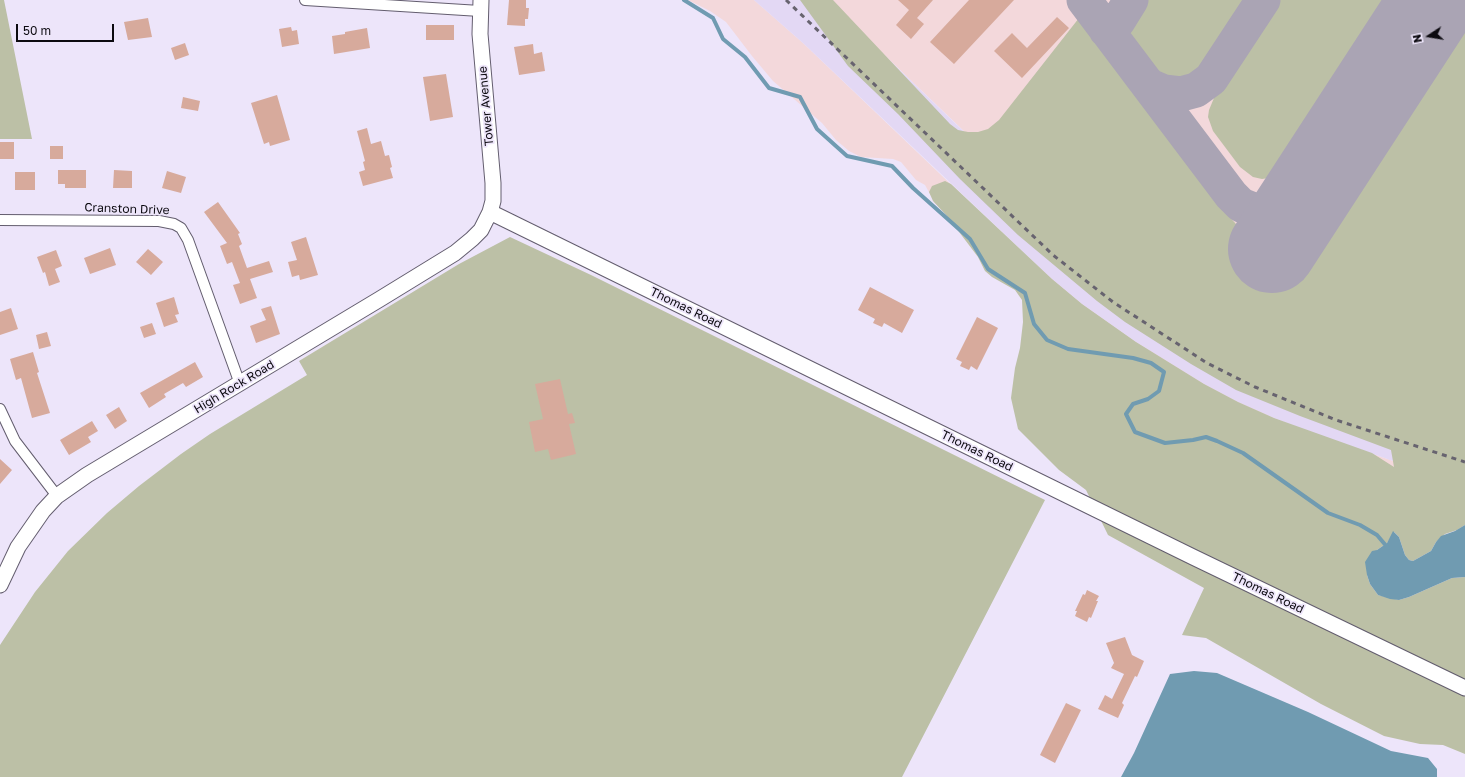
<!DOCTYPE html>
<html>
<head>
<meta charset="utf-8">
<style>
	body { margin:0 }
	#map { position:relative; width:1465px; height:777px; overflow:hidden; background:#ede5fa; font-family:"Golos Text",sans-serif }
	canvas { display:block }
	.north { position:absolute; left:1409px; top:16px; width:40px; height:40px; -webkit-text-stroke:3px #ede5fa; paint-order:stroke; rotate:258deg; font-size:11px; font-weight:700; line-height:16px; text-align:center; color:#0c0a10 }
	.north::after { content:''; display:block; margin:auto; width:14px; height:18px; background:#0c0a10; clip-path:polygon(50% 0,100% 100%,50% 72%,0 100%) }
	.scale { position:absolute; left:16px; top:24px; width:98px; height:18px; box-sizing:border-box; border:2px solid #0c0a10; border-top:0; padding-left:5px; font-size:12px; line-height:14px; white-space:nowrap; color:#0c0a10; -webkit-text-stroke:3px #ede5fa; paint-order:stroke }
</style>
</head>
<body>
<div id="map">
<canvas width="1465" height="777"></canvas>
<div class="north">N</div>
<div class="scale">50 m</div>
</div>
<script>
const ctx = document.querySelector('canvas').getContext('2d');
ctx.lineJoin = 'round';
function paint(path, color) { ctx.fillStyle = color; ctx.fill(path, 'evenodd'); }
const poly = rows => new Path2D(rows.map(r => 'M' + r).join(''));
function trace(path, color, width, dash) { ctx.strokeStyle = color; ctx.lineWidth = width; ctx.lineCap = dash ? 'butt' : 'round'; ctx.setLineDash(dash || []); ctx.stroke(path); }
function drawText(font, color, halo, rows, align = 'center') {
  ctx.font = font + ' "Golos Text",sans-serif'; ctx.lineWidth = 3.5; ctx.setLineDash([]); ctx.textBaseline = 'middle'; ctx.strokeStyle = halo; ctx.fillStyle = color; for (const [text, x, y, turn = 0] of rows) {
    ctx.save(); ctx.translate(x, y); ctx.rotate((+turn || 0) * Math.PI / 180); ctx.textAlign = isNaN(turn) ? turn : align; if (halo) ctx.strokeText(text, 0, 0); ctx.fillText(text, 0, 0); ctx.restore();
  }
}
paint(poly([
	[688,0,754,0,803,43,1030,260,1082,304,1136,342,1274,418,1313,433,1465,486,1465,525,1463,526,1033,297,951,220,935,203,925,185,916,180,901,162,893,159,861,157,849,151,836,140,822,123,773,81,752,56,726,22,710,11],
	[827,0,1465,0,1465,436,1063,226]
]), '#f3d8db');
paint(poly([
	[754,0,827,0,983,150,1465,486,1313,433,1274,418,1238,402,1204,384,1136,342,1082,304,1052,279,803,43]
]), '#e3d8f4');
paint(poly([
	[0,0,4,0,32,139,0,139],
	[800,0,833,0,950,124,958,130,968,132,978,132,988,129,999,120,1079,18,1225,212,1236,224,1249,234,1295,265,1465,4,1465,525,1457,530,1445,534,1436,542,1431,551,1413,561,1409,560,1405,555,1399,537,1394,532,1387,543,1377,550,1367,575,1370,584,1378,595,1399,600,1409,597,1452,578,1465,577,1465,754,1443,745,1420,744,1384,736,1321,704,1206,638,1182,635,1204,588,1108,535,1086,490,1059,470,1018,429,1011,398,1015,368,1020,348,1023,322,1022,300,1015,290,992,277,985,271,978,257,947,216,933,201,929,192,932,186,945,181,951,184,1052,279,1082,304,1136,342,1204,384,1238,402,1274,418,1372,453,1394,467,1391,450,1300,416,1236,390,1191,364,1125,322,1097,301,1018,235,960,179,898,114,848,66],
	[1148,0,1248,0,1202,70,1190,78,1182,80,1167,78,1157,71,1127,32],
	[1277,0,1399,0,1287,170,1275,177,1262,179,1253,177,1240,167,1213,131,1208,117,1209,110,1214,98],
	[510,237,591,275,1045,500,902,777,0,777,0,645,35,592,68,551,107,513,139,486,181,454,210,434,307,375,299,361,459,264]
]), '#bcc0a6');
paint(poly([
	[1465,525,1465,577,1452,578,1409,597,1399,600,1390,599,1378,595,1370,584,1367,575,1365,562,1372,551,1377,550,1387,543,1393,531,1399,537,1405,555,1409,560,1413,561,1431,551,1436,542,1441,536,1455,531],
	[1194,671,1217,673,1308,712,1391,751,1428,758,1437,769,1437,777,1121,777,1134,753,1170,674]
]), '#709bb1');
trace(poly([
	[684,0,713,18,723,39,745,57,769,88,800,97,817,129,847,156,892,166,913,188,970,239,988,269,1025,293,1034,324,1047,340,1068,349,1133,358,1151,363,1164,372,1159,391,1148,399,1133,404,1126,414,1135,432,1165,443,1193,440,1206,437,1217,441,1243,453,1328,513,1360,525,1377,535,1388,548]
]), '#709bb1', 4);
trace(poly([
	[1084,0,1145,81,1150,86,1164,92,1181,94,1196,90,1211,79,1263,0],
	[1106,30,1118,21,1131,0],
	[1145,81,1231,195,1241,205,1256,211,1269,213,1277,212,1292,206,1308,193]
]), '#aaa4b4', 35);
trace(poly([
	[1272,249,1434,0]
]), '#aaa4b4', 88);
paint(poly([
	[509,0,526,0,526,8,529,8,528,19,525,19,525,26,507,25],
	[898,0,933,0,917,18,924,24,911,39,896,25,909,10],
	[969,0,1014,0,954,64,930,42],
	[1057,17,1069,28,1022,78,994,51,1012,33,1027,48],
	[148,18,152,37,128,40,124,22],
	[426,25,454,25,454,40,426,40],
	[291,27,292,31,297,30,299,44,282,47,279,29],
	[367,28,370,48,334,54,332,36,345,34,345,32],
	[185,43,189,55,175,60,171,48],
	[533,44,534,54,542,52,545,71,519,75,514,47],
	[446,74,453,117,430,121,423,77],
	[277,95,290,140,270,146,269,142,264,144,251,103],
	[183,97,200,101,198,111,181,108],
	[367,128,371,144,381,141,385,156,389,155,392,167,390,168,393,178,363,186,359,172,365,170,363,162,365,161,357,131],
	[0,142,14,142,14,159,0,159],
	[50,146,63,146,63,159,50,159],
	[58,170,86,170,86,188,65,188,65,184,58,184],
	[114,170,132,171,132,188,113,188],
	[167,171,186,177,181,193,162,188],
	[15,172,35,172,35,190,15,190],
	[218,202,240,233,238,234,242,244,239,246,247,268,269,261,273,272,250,279,257,298,240,304,233,285,240,283,232,262,227,264,220,246,227,243,204,212],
	[306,237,318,275,300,280,299,275,292,277,288,262,297,260,291,242],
	[110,248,116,265,90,274,84,258],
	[148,249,163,262,151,275,136,262],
	[56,250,62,266,55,269,60,282,49,286,45,272,43,273,37,257],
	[870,287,914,310,902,333,884,323,882,327,873,323,875,319,858,310],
	[174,297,179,314,175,315,178,322,164,327,156,303],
	[271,306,280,334,256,343,250,326,266,320,261,309],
	[11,308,18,329,0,335,0,312],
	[977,317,998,328,977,370,971,366,969,370,960,366,962,362,956,359],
	[152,323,156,334,144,338,140,327],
	[47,332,51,346,39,349,36,335],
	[33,352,39,372,37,373,50,413,32,418,21,378,16,380,10,359],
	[195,362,203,377,186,387,183,383,164,394,166,397,149,408,140,393],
	[560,379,568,414,572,413,575,423,569,424,576,454,551,460,548,449,535,452,529,422,543,419,535,384],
	[119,407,127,421,115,429,106,415],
	[92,421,98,431,88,437,91,442,69,455,60,440],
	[0,459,12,470,0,484],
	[1087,590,1099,596,1096,601,1098,601,1091,618,1089,617,1087,622,1075,616,1077,611,1075,611,1083,594,1085,595],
	[1125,637,1132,655,1144,661,1137,677,1135,676,1122,703,1124,705,1118,718,1098,709,1105,695,1112,699,1124,674,1111,668,1114,663,1106,643],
	[1066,703,1081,710,1055,763,1040,755]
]), '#d7aa9c');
const minor = poly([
	[305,0,480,11],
	[0,220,159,221,174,224,181,228,188,240,240,384],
	[0,409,15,441,57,496]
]);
const secondary = poly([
	[490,212,1193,557,1465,688],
	[0,585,18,547,43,511,57,496,87,475,380,299,455,253,472,239,481,230,490,212,493,201,493,183,480,34,481,0]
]);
trace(minor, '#635d6e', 12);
trace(secondary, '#635d6e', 17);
trace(minor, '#fff', 10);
trace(secondary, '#fff', 15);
trace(poly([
	[786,0,1053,255,1113,302,1207,363,1255,387,1336,420,1465,462]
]), '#67636f', 3, [5, 5]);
drawText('12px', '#0c0a10', '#ede5fa', [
	["Tower Avenue",486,106,-95],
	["Cranston Drive",127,209,2],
	["Thomas Road",686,308,26],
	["High Rock Road",234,387,-31],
	["Thomas Road",977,451,26],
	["Thomas Road",1268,593,26]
]);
</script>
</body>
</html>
